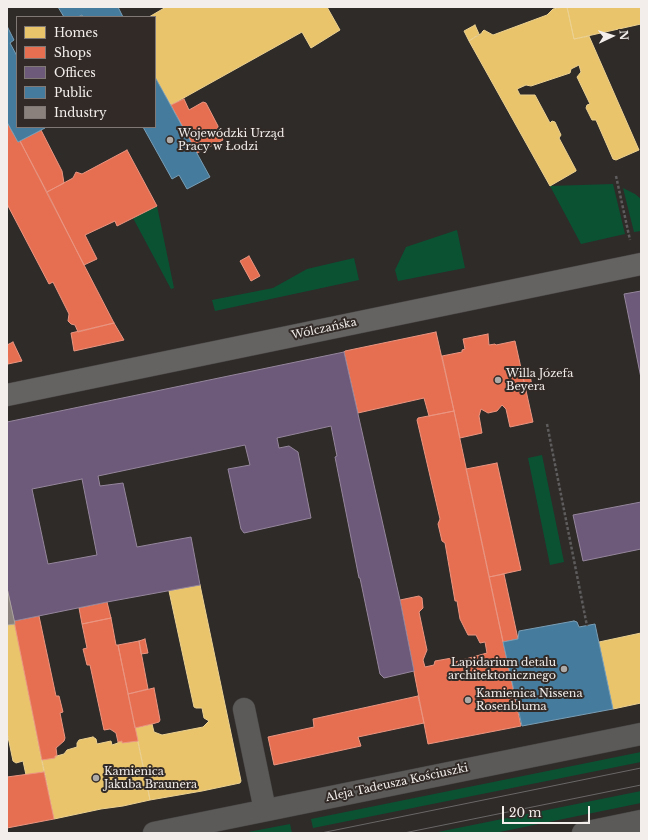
<!DOCTYPE html>
<html>
<head>
<meta charset="utf-8">
<style>
	body { margin:0 }
	#map { position:relative; width:648px; height:840px; overflow:hidden; background:#2e2b29; font-family:"Libre Baskerville",serif }
	canvas { display:block }
	.frame { position:absolute; inset:0; border:8px solid #f3eeec; pointer-events:none }
	.legend { position:absolute; left:16px; top:16px; width:140px; height:112px; box-sizing:border-box; background:#312a26; border:1px solid #7f7875; margin:0; padding:5px 7px; list-style:none; font-size:12px; color:#f3eeec }
	.legend li { display:flex; align-items:center; gap:8px; height:20px }
	.legend b { width:20px; border:1px solid #7f7875 }
	.north { position:absolute; left:592px; top:16px; width:40px; height:40px; -webkit-text-stroke:3px #312a26; paint-order:stroke; rotate:86deg; font-size:11px; font-weight:700; line-height:16px; text-align:center; color:#f3eeec }
	.north::after { content:''; display:block; margin:auto; width:14px; height:18px; background:#f3eeec; clip-path:polygon(50% 0,100% 100%,50% 72%,0 100%) }
	.scale { position:absolute; left:502px; top:806px; width:88px; height:18px; box-sizing:border-box; border:2px solid #f3eeec; border-top:0; padding-left:5px; font-size:12px; line-height:14px; white-space:nowrap; color:#f3eeec; -webkit-text-stroke:3px #312a26; paint-order:stroke }
</style>
</head>
<body>
<div id="map">
<canvas width="648" height="840"></canvas>
<div class="frame"></div>
<ul class="legend">
<li><b style="height:11px;background:#e9c46a"></b>Homes</li>
<li><b style="height:11px;background:#e76f51"></b>Shops</li>
<li><b style="height:11px;background:#6d597a"></b>Offices</li>
<li><b style="height:11px;background:#457b9d"></b>Public</li>
<li><b style="height:11px;background:#8a817c"></b>Industry</li>
</ul>
<div class="north">N</div>
<div class="scale">20 m</div>
</div>
<script>
const ctx = document.querySelector('canvas').getContext('2d');
ctx.lineJoin = 'round';
function paint(path, color) { ctx.fillStyle = color; ctx.fill(path, 'evenodd'); }
const poly = rows => new Path2D(rows.map(r => 'M' + r).join(''));
function trace(path, color, width, dash) { ctx.strokeStyle = color; ctx.lineWidth = width; ctx.lineCap = dash ? 'butt' : 'round'; ctx.setLineDash(dash || []); ctx.stroke(path); }
function drawText(font, color, halo, rows, align = 'center') {
  ctx.font = font + ' "Libre Baskerville",serif'; ctx.lineWidth = 4; ctx.setLineDash([]); ctx.textBaseline = 'middle'; ctx.strokeStyle = halo; ctx.fillStyle = color; for (const [text, x, y, turn = 0] of rows) {
    ctx.save(); ctx.translate(x, y); ctx.rotate((+turn || 0) * Math.PI / 180); ctx.textAlign = isNaN(turn) ? turn : align; if (halo) ctx.strokeText(text, 0, 0); ctx.fillText(text, 0, 0); ctx.restore();
  }
}
paint(poly([
	[613,184,625,234,581,244,550,186],
	[623,188,635,194,641,199,641,231,634,232],
	[157,206,174,288,171,289,133,218],
	[457,230,465,268,398,281,395,270,406,247],
	[354,258,359,280,215,311,212,300,273,288,307,269],
	[542,455,564,562,550,565,528,458],
	[641,752,641,762,313,828,311,819],
	[641,791,641,803,495,833,433,833],
	[290,824,292,833,243,833]
]), '#0b5233');
const homes = poly([
	[166,7,327,7,340,30,311,48,302,32,171,105,155,77,155,17,149,17,166,7],
	[563,7,567,7,574,39,589,36,639,150,616,160,613,159,596,120,592,120,586,108,587,105,590,104,577,77,581,72,579,65,571,69,570,73,531,86,526,85,517,89,520,95,535,95,550,123,552,121,555,122,561,135,559,138,576,170,576,171,550,186,469,41,482,33,482,32,484,30,493,35,547,15,553,9,563,7],
	[567,7,641,7,641,24,574,39,567,7],
	[475,25,479,34,469,41,464,31,475,25],
	[200,585,241,781,240,783,202,791,150,800,135,728,152,724,154,732,162,735,203,727,209,721,204,718,202,708,196,708,194,707,169,591,200,585],
	[15,624,44,772,26,775,23,761,16,763,13,761,7,732,7,625,15,624],
	[641,633,641,703,613,709,599,642,641,633],
	[93,737,96,739,97,744,111,741,112,745,118,743,118,742,122,741,122,743,138,741,150,800,123,806,101,809,54,819,42,760,64,754,67,750,77,747,77,743,79,740,93,737]
]);
paint(homes, '#e9c46a');
trace(homes, '#ecd191', 1);
const shops = poly([
	[184,99,189,110,203,102,206,103,218,126,218,131,223,140,197,153,171,105,184,99],
	[7,122,18,142,20,141,114,323,78,332,75,325,71,324,68,321,69,314,53,282,49,284,7,204,7,122],
	[41,130,62,171,64,183,47,192,20,141,41,130],
	[127,150,157,206,117,226,115,221,85,235,97,259,84,265,47,192,73,178,76,172,82,174,127,150],
	[249,256,260,276,251,281,240,261,249,256],
	[114,323,124,340,74,351,71,333,114,323],
	[436,332,454,411,429,416,424,398,358,413,344,352,345,351,436,332],
	[488,334,489,345,495,344,496,345,515,341,533,422,510,427,506,409,502,405,497,411,488,413,481,409,479,416,482,433,460,438,442,356,462,352,462,350,465,349,463,339,488,334],
	[13,342,22,361,8,364,7,345,13,342],
	[530,374,532,387,526,389,522,375,530,374],
	[454,411,521,726,428,744,400,600,419,596,422,598,423,608,419,612,427,650,423,660,425,667,434,665,435,661,452,658,455,662,487,653,485,642,480,643,476,635,468,635,460,619,457,601,455,601,445,543,442,541,438,524,440,519,417,420,418,418,454,411],
	[497,463,521,570,489,577,466,469,497,463],
	[504,574,518,639,503,642,489,577,504,574],
	[107,602,111,618,82,624,79,608,107,602],
	[39,616,56,696,59,696,63,712,60,713,65,738,64,741,56,748,57,756,55,756,55,758,42,760,14,621,39,616],
	[111,618,116,645,118,645,138,741,122,743,122,741,118,742,116,733,110,729,104,730,90,665,87,665,83,649,87,648,82,624,111,618],
	[145,639,148,653,141,654,139,641,145,639],
	[139,641,148,689,128,694,118,645,139,641],
	[154,688,160,720,159,722,152,724,135,728,128,694,154,688],
	[418,696,424,723,358,737,361,746,274,765,268,737,314,727,313,719,418,696],
	[44,772,54,819,7,828,7,777,44,772]
]);
paint(shops, '#e76f51');
trace(shops, '#eb9580', 1);
const offices = poly([
	[641,291,641,378,624,294,641,291],
	[344,352,400,600,414,671,384,678,380,674,360,578,359,578,335,457,337,456,331,426,277,438,279,448,289,446,298,452,311,518,244,533,241,529,228,469,250,465,245,445,98,476,100,486,123,483,137,547,191,537,200,585,107,602,14,621,7,588,7,422,344,352],
	[82,479,97,555,48,564,32,489,82,479],
	[641,502,641,549,583,561,573,515,641,502]
]);
paint(offices, '#6d597a');
trace(offices, '#95869c', 1);
const public = poly([
	[58,7,118,7,123,17,83,17,82,15,78,17,64,17,58,7],
	[7,26,14,40,10,43,17,56,17,127,44,127,45,128,18,142,7,122,7,26],
	[155,77,210,177,187,189,179,175,172,179,143,127,155,127,155,77],
	[574,621,577,622,579,627,595,624,613,709,522,726,503,642,518,639,519,631,574,621]
]);
paint(public, '#457b9d');
trace(public, '#799eb5', 1);
const industry = poly([
	[7,588,15,624,7,625,7,588]
]);
paint(industry, '#8a817c');
trace(industry, '#aaa29e', 1);
const minor = poly([
	[244,709,265,810],
	[154,833,641,734],
	[583,833,641,821]
]);
const major = poly([
	[7,395,641,264]
]);
trace(minor, '#494645', 23);
trace(major, '#494645', 23);
trace(poly([
	[616,176,630,240],
	[547,424,587,626]
]), '#5e5c5c', 2.5, [3, 2]);
trace(minor, '#5b5a59', 22);
trace(major, '#656262', 22);
trace(poly([
	[321,833,641,768],
	[404,833,641,785]
]), '#6a6767', 1);
for (const [x, y, r, color] of [
	[170,140,4,"#aeaaa8"],
	[498,380,4,"#aeaaa8"],
	[564,669,4,"#aeaaa8"],
	[468,700,4,"#aeaaa8"],
	[96,778,4,"#aeaaa8"]
]) { const dot = new Path2D(); dot.arc(x, y, r, 0, 2 * Math.PI); ctx.fillStyle = color; ctx.fill(dot); trace(dot, '#312a26', 1.5); }
drawText('11px', '#f3eeec', '#312a26', [
	["Wojewódzki Urząd",178,134],
	["Pracy w Łodzi",178,147],
	["Willa Józefa",506,374],
	["Beyera",506,387],
	["Lapidarium detalu",556,663,"right"],
	["architektonicznego",556,676,"right"],
	["Kamienica Nissena",476,694],
	["Rosenbluma",476,707],
	["Kamienica",104,772],
	["Jakuba Braunera",104,785]
], 'left');
drawText('11px', '#f3eeec', '#312a26', [
	["Wólczańska",324,329,-12],
	["Aleja Tadeusza Kościuszki",397,783,-12]
]);
</script>
</body>
</html>
